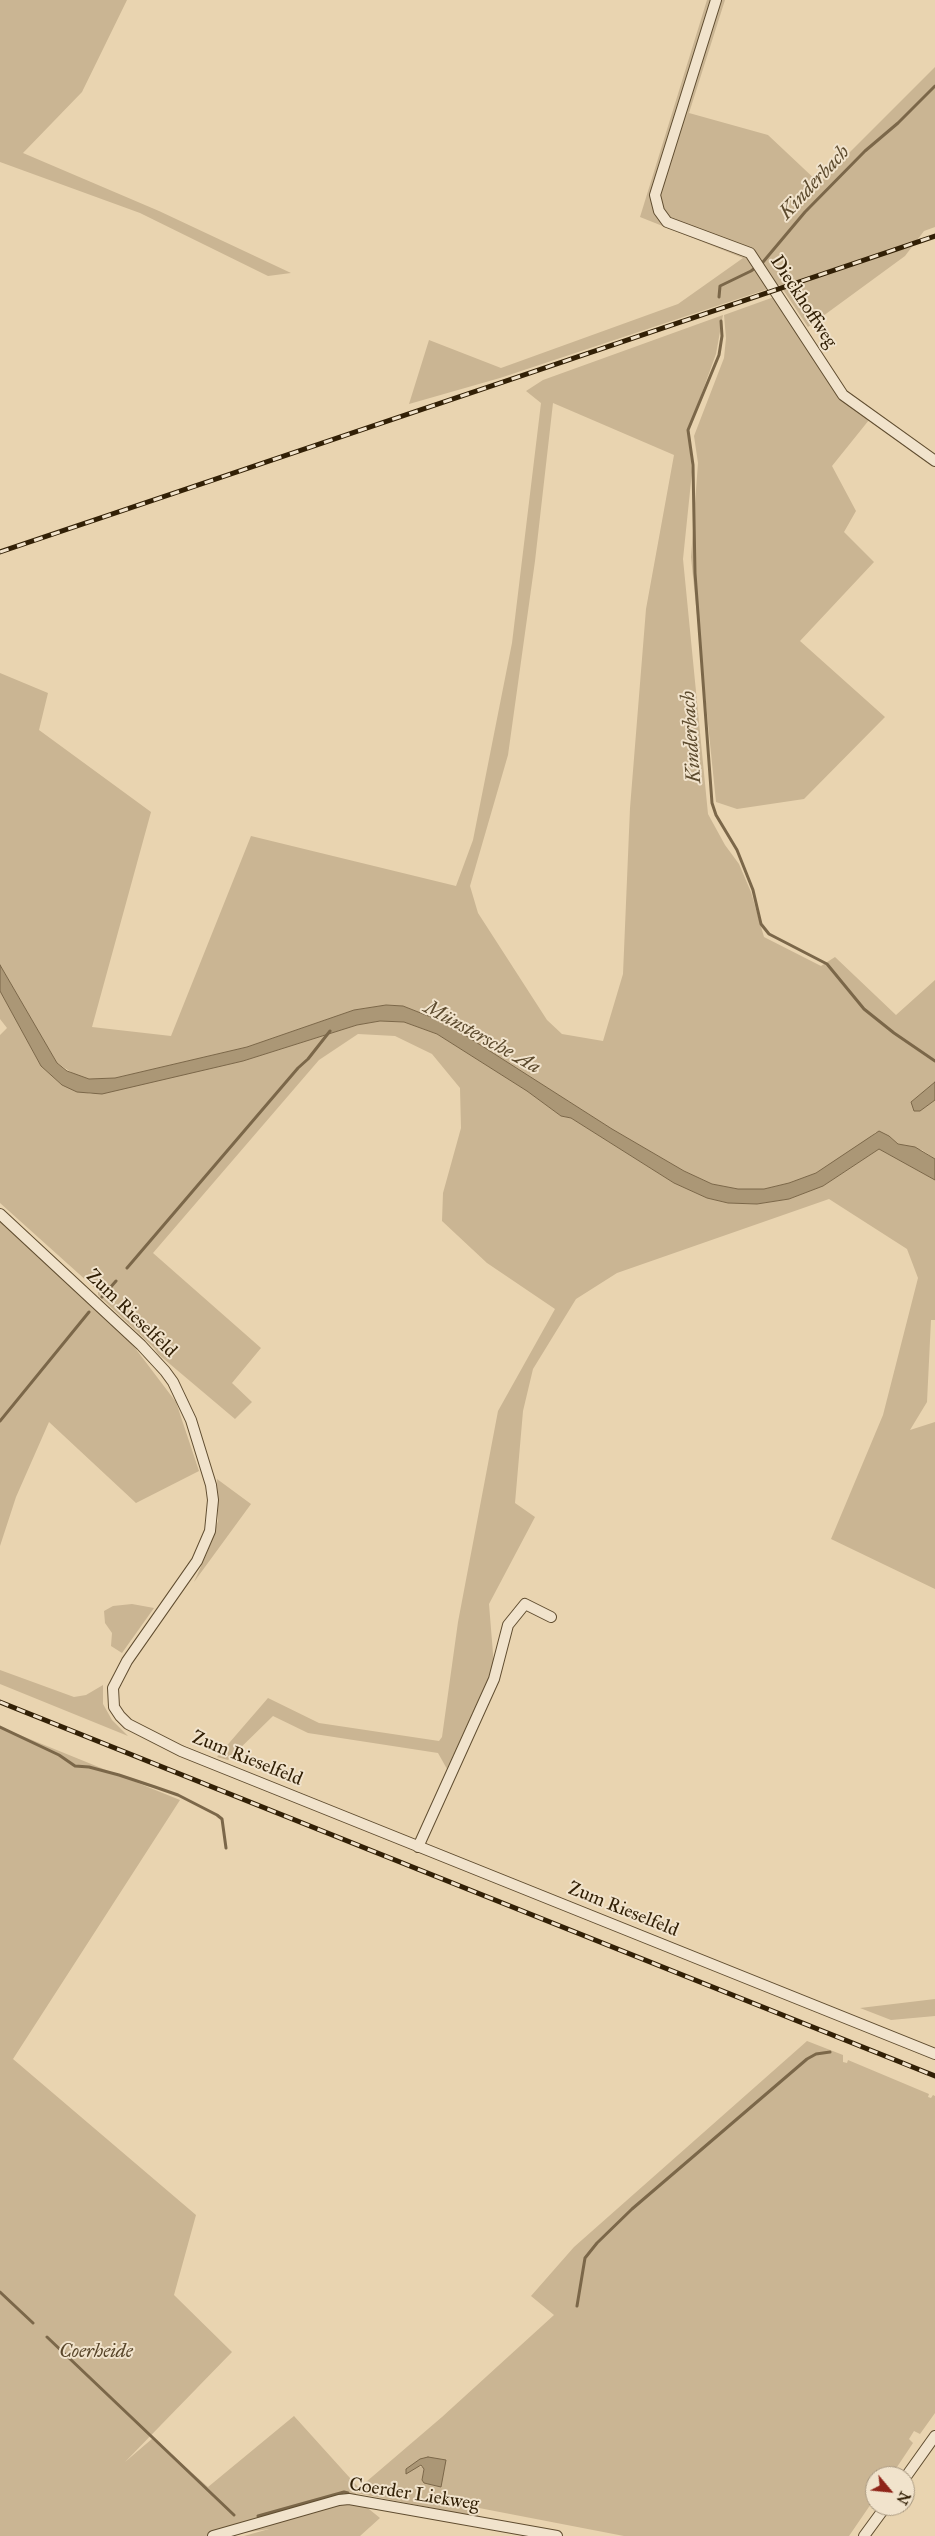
<!DOCTYPE html>
<html>
<head>
<meta charset="utf-8">
<style>
	body { margin:0 }
	#map { position:relative; width:935px; height:2536px; overflow:hidden; background:#e9d4b0; font-family:"IM FELL Great Primer",serif }
	canvas { display:block }
	.north { position:absolute; left:865px; top:2466px; width:50px; height:50px; box-sizing:border-box; background:#f1e3cc; border:1px solid #a5957d; border-radius:50%; rotate:118deg; font-size:14px; font-weight:700; line-height:20px; text-align:center; color:#322006 }
	.north::after { content:''; display:block; margin:auto; width:18px; height:22px; background:#8f2418; clip-path:polygon(50% 0,100% 100%,50% 72%,0 100%) }
</style>
</head>
<body>
<div id="map">
<canvas width="935" height="2536"></canvas>
<div class="north">N</div>
</div>
<script>
const ctx = document.querySelector('canvas').getContext('2d');
ctx.lineJoin = 'round';
function paint(path, color) { ctx.fillStyle = color; ctx.fill(path, 'evenodd'); }
const poly = rows => new Path2D(rows.map(r => 'M' + r).join(''));
function trace(path, color, width, dash) { ctx.strokeStyle = color; ctx.lineWidth = width; ctx.lineCap = dash ? 'butt' : 'round'; ctx.setLineDash(dash || []); ctx.stroke(path); }
function drawText(font, color, halo, rows, align = 'center') {
  ctx.font = font + ' "IM FELL Great Primer",serif'; ctx.lineWidth = 4; ctx.setLineDash([]); ctx.textBaseline = 'middle'; ctx.strokeStyle = halo; ctx.fillStyle = color; for (const [text, x, y, turn = 0] of rows) {
    ctx.save(); ctx.translate(x, y); ctx.rotate((+turn || 0) * Math.PI / 180); ctx.textAlign = isNaN(turn) ? turn : align; if (halo) ctx.strokeText(text, 0, 0); ctx.fillText(text, 0, 0); ctx.restore();
  }
}
paint(poly([
	[0,0,127,0,82,92,23,153,159,211,291,273,268,276,140,213,0,162],
	[707,0,725,0,689,113,768,135,819,183,935,67,935,227,924,231,905,256,808,327,780,285,500,378,409,404,429,340,501,368,678,304,743,258,640,217],
	[774,297,839,398,869,420,832,466,856,511,844,532,874,562,800,641,885,717,804,799,737,809,716,802,691,557,698,463,694,436,724,358,726,338,724,315],
	[723,315,716,354,688,431,692,472,683,559,708,814,725,845,739,864,751,892,764,937,821,966,835,957,896,1015,935,980,935,1082,911,1102,920,1111,935,1100,935,1159,922,1150,898,1144,889,1136,876,1132,867,1140,816,1173,789,1183,764,1189,738,1189,712,1184,684,1171,612,1129,446,1023,403,1006,386,1005,354,1010,247,1047,115,1078,89,1079,77,1076,57,1063,0,965,0,673,48,693,39,730,151,812,92,1027,171,1036,251,836,456,886,473,840,512,643,541,403,526,391,543,380],
	[553,403,674,455,646,609,630,808,623,974,603,1041,562,1034,547,1020,478,913,470,886,508,755,535,561],
	[0,991,41,1066,62,1085,91,1094,243,1061,357,1025,380,1021,404,1022,437,1034,527,1091,561,1116,571,1118,674,1183,707,1198,728,1203,757,1204,789,1199,823,1186,879,1149,935,1180,935,1320,931,1320,927,1402,910,1430,935,1422,935,1589,831,1539,883,1415,918,1278,907,1249,829,1199,617,1273,576,1299,533,1369,523,1411,515,1503,535,1517,489,1604,494,1666,447,1769,438,1753,308,1733,273,1716,228,1760,217,1757,268,1698,319,1723,439,1741,442,1737,458,1622,498,1411,555,1309,487,1263,442,1221,443,1193,461,1128,460,1088,432,1054,395,1036,358,1034,319,1060,153,1253,261,1348,232,1383,252,1402,235,1419,158,1354,154,1348,98,1295,98,1291,0,1203,0,1035,7,1028,0,1019],
	[0,1221,132,1344,176,1402,199,1471,136,1503,49,1422,16,1497,0,1546],
	[217,1479,251,1504,194,1582,207,1553,218,1521],
	[132,1604,154,1608,122,1653,111,1646,112,1633,105,1623,104,1611,113,1606],
	[0,1670,74,1697,86,1695,103,1685,103,1704,112,1720,128,1736,0,1684],
	[0,1727,180,1800,13,2059,196,2215,174,2295,232,2352,125,2462,153,2438,208,2487,294,2416,359,2488,442,2417,554,2315,531,2296,574,2247,807,2041,843,2055,843,2062,847,2063,848,2060,929,2094,928,2097,931,2098,933,2095,935,2096,935,2413,920,2434,914,2431,909,2439,913,2443,891,2476,875,2476,875,2498,849,2536,624,2536,479,2508,478,2517,356,2493,354,2497,380,2518,360,2536,244,2536,269,2529,224,2536,0,2536],
	[443,2459,441,2486,424,2483,422,2480,424,2467,417,2466],
	[935,1999,935,2016,891,2020,860,2008]
]), '#cab593');
const water = poly([
	[0,965,57,1063,67,1071,89,1079,115,1078,247,1047,354,1010,386,1005,403,1006,446,1023,612,1129,684,1171,712,1184,738,1189,764,1189,789,1183,816,1173,879,1131,889,1136,898,1144,915,1147,935,1159,935,1180,879,1149,823,1186,789,1199,757,1204,728,1203,707,1198,674,1183,571,1118,561,1116,527,1091,437,1034,404,1022,380,1021,357,1025,243,1061,102,1094,77,1092,62,1085,41,1066,0,991,0,965],
	[935,1082,935,1100,920,1111,914,1111,911,1102,935,1082],
	[428,2457,446,2460,441,2487,424,2483,422,2480,424,2469,421,2465,406,2474,406,2469,420,2459,428,2457]
]);
paint(water, '#ab9776');
trace(water, '#7b6749', 1);
trace(poly([
	[719,297,720,286,751,271,763,262,805,212,865,151,898,123,935,86],
	[721,321,722,336,719,355,688,430,693,465,695,573,712,803,716,815,737,850,753,890,761,924,769,934,827,964,864,1009,894,1033,935,1061],
	[127,1268,298,1068,308,1059,330,1031],
	[102,1297,116,1281],
	[0,1421,89,1312],
	[0,1727,59,1755,75,1766,89,1767,119,1775,155,1787,178,1795,217,1815,222,1819,226,1848],
	[0,2292,33,2323],
	[577,2306,585,2258,597,2243,632,2209,807,2059,816,2054,830,2052],
	[47,2337,234,2515],
	[258,2516,344,2492,348,2493]
]), '#7b6749', 3);
const minor = poly([
	[716,0,655,195,659,211,667,222,750,253,843,395,935,461],
	[0,1214,141,1345,165,1371,173,1382,191,1420,211,1485,213,1500,210,1531,197,1561,127,1661,113,1688,114,1707,120,1716,128,1724,181,1751,935,2054],
	[418,1847,494,1679,508,1625,525,1604,551,1617],
	[905,2478,935,2436],
	[213,2536,339,2500,349,2499,557,2536],
	[864,2536,886,2506]
]);
trace(minor, '#604d30', 12);
trace(minor, '#f1e3cc', 10);
const rail = poly([
	[0,552,935,236],
	[0,1702,935,2076]
]);
trace(rail, '#322006', 5);
trace(rail, '#f1e3cc', 3, [9]);
drawText('19px', '#322006', '#f1e3cc', [
	["Dieckhoffweg",803,302,57],
	["Zum Rieselfeld",131,1314,44],
	["Zum Rieselfeld",247,1759,22],
	["Zum Rieselfeld",623,1910,22],
	["Coerder Liekweg",414,2495,9]
]);
drawText('italic 19px', '#584529', '#f1e3cc', [
	["Coerheide",96,2352]
]);
drawText('italic 20px', '#5c4a2d', '#f1e3cc', [
	["Kinderbach",815,183,-47],
	["Kinderbach",692,737,-94],
	["Münstersche Aa",482,1038,29]
]);
</script>
</body>
</html>
